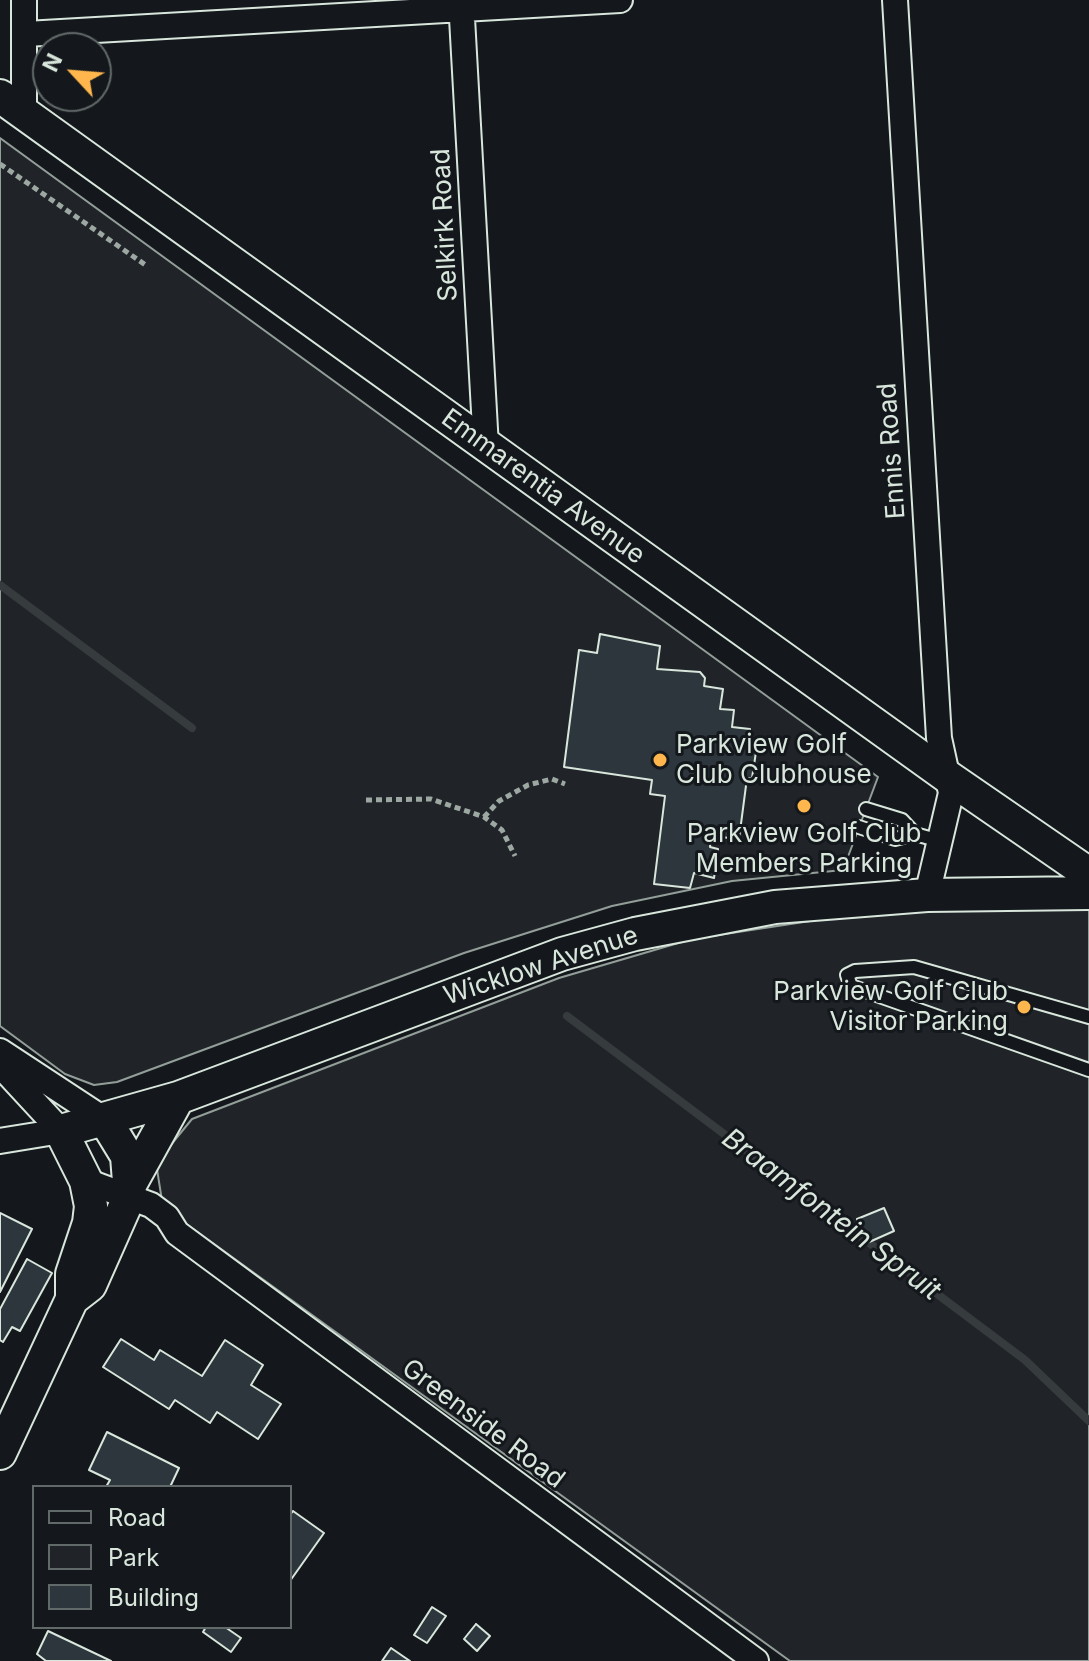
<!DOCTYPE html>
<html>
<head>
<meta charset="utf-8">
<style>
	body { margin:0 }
	#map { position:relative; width:1089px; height:1661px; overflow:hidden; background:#14181c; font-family:Inter,sans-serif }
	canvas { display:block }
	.legend { position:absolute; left:32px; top:1485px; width:260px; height:144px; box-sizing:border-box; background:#14181c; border:2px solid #626a69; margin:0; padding:10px 14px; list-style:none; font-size:24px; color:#d8e6dc }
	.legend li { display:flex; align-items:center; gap:16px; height:40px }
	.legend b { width:40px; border:2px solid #626a69 }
	.north { position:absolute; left:32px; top:32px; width:80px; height:80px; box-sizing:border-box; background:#14181c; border:2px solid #626a69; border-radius:50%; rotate:296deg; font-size:22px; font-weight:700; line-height:32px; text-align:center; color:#d8e6dc }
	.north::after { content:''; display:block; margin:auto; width:28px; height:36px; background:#ffb74d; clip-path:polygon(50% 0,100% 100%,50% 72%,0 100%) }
</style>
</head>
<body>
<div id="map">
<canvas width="1089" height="1661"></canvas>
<ul class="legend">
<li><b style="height:10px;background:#14181c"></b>Road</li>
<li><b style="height:22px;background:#202428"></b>Park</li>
<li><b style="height:22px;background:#2c363c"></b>Building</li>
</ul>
<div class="north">N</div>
</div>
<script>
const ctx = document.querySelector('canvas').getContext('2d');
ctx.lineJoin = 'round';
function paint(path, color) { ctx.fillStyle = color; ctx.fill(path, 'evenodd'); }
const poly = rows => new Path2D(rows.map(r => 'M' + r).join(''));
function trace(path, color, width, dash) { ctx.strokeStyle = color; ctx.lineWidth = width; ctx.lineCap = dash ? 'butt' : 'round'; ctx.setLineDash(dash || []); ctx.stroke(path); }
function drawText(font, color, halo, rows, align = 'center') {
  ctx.font = font + ' Inter,sans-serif'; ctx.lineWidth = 6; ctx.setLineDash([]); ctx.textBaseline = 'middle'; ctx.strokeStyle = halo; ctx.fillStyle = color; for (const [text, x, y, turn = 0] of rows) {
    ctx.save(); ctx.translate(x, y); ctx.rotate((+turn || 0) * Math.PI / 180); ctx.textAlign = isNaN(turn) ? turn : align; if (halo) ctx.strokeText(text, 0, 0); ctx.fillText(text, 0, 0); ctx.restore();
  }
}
const green = poly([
	[0,138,878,777,843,870,732,881,612,906,464,953,117,1082,94,1085,65,1074,0,1026,0,138],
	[1089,894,1089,1661,790,1661,163,1207,156,1163,192,1119,559,978,692,939,909,906,1089,894]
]);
paint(green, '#202428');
trace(green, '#939e99', 2);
trace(poly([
	[0,585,192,728],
	[567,1016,1025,1360,1089,1421]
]), '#363b3e', 8);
const building = poly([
	[600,634,660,646,657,669,700,672,705,678,704,686,723,689,720,709,734,710,732,727,750,729,747,751,756,752,752,778,747,778,739,839,711,836,710,847,718,849,714,878,694,873,690,888,654,884,665,796,650,794,652,780,564,767,579,650,597,653,600,634],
	[884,1208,894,1231,867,1243,857,1219,884,1208],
	[0,1213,32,1229,0,1292,0,1213],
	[27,1259,52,1273,20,1331,12,1327,3,1342,0,1340,0,1309,27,1259],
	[121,1339,154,1360,160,1350,202,1376,225,1340,263,1365,251,1385,281,1404,258,1439,217,1412,210,1423,175,1400,169,1409,103,1367,121,1339],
	[107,1432,179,1468,170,1487,106,1487,110,1480,89,1470,107,1432],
	[293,1511,324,1533,290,1581,290,1515,293,1511],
	[432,1607,446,1616,427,1643,414,1635,432,1607],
	[476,1624,490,1636,477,1651,464,1639,476,1624],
	[206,1627,225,1627,241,1638,231,1652,203,1632,206,1627],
	[48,1631,111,1661,46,1661,37,1654,48,1631],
	[391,1648,410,1661,382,1661,391,1648]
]);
paint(building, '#2c363c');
trace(building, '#d8e6dc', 2);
const service = poly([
	[866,809,902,820,915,834],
	[859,827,895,839,915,834,940,841],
	[1089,1017,914,967,855,971,847,975,851,986,1089,1070]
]);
const minor = poly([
	[24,0,24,114],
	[461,0,486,447],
	[895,0,939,738,951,793,927,895],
	[26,34,620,0],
	[0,1051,105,1120],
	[0,1065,61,1131],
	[0,1141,61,1131],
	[86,1181,151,1205,167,1217,177,1233,756,1661]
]);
const tertiary = poly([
	[0,96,948,777,1089,874],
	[132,1181,178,1098],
	[72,1299,72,1274,89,1223,91,1206,86,1181,61,1131,178,1098,562,954,635,934,775,907,927,895,1089,893],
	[0,1453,72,1299,90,1285,130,1195,127,1156,105,1120]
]);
trace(service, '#d8e6dc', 16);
trace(minor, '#d8e6dc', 28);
trace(tertiary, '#d8e6dc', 36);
trace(poly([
	[0,164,147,266],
	[366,800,431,799,484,817,502,830,515,856],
	[484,817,499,801,528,785,552,779,565,784]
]), '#9da8a2', 5, [6, 4]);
trace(service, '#14181c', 12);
trace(minor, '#14181c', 24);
trace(tertiary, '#14181c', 32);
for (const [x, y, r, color] of [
	[660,760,8,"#ffb74d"],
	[804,806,8,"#ffb74d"],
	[1024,1007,8,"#ffb74d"]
]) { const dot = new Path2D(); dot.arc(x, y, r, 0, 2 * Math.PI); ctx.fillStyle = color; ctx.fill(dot); trace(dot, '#14181c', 3); }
drawText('26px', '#d8e6dc', '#14181c', [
	["Selkirk Road",445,225,-93],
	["Ennis Road",892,451,-94],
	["Emmarentia Avenue",543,487,36],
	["Wicklow Avenue",541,966,-18],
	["Greenside Road",483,1424,37]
]);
drawText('26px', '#d8e6dc', '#14181c', [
	["Parkview Golf",676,745],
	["Club Clubhouse",676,775],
	["Parkview Golf Club",804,834,"center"],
	["Members Parking",804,864,"center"],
	["Parkview Golf Club",1008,992,"right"],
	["Visitor Parking",1008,1022,"right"]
], 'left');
drawText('italic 28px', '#d8e6dc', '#14181c', [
	["Braamfontein Spruit",831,1215,37]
]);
</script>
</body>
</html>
